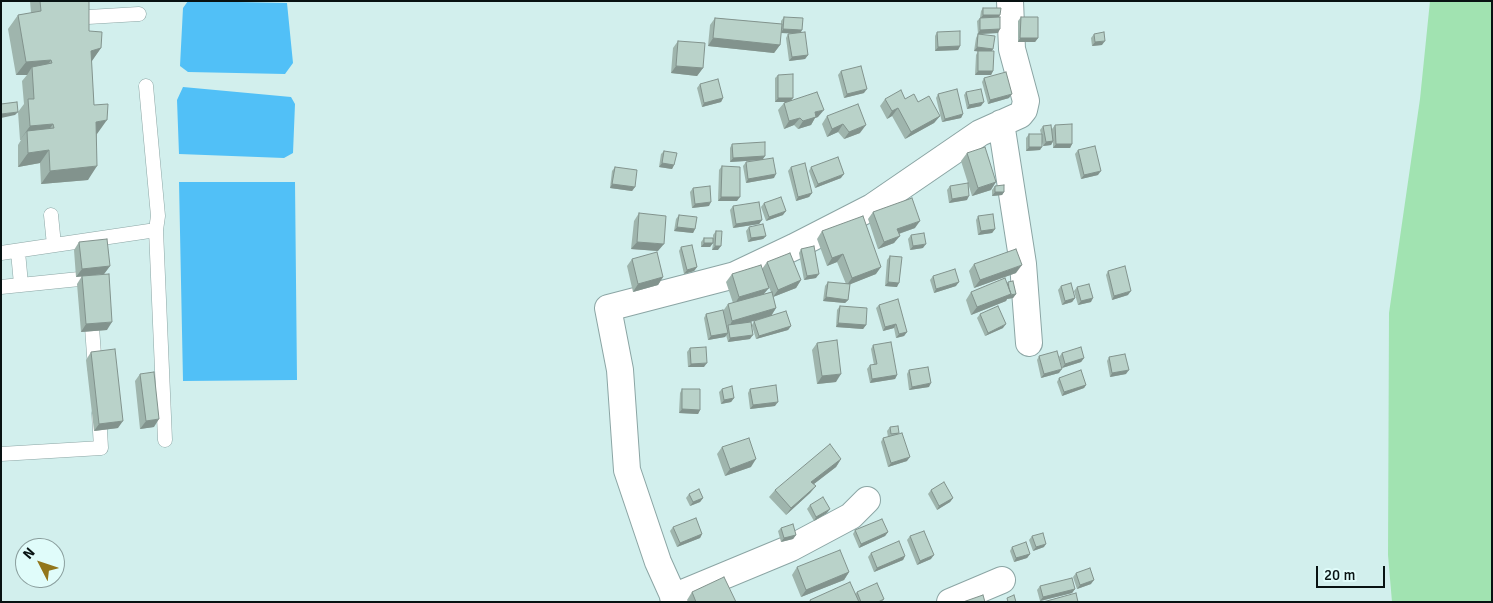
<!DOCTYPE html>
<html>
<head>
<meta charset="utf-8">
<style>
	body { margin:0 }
	#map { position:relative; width:1493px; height:603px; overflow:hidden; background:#d2efed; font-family:Signika,sans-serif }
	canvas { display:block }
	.frame { position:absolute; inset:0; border:2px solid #081212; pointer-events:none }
	.north { position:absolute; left:15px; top:538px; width:50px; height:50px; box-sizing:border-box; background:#e0fcfa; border:1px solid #8a9e9d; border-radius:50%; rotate:311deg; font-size:14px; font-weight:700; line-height:20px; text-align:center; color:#081212 }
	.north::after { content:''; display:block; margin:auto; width:18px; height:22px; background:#92761c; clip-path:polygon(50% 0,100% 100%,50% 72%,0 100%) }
	.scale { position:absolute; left:1316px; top:566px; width:69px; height:22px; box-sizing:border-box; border:2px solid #081212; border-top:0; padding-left:6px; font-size:15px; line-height:18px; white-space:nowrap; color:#081212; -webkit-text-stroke:4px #e0fcfa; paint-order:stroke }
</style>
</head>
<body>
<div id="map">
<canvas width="1493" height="603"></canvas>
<div class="frame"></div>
<div class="north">N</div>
<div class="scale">20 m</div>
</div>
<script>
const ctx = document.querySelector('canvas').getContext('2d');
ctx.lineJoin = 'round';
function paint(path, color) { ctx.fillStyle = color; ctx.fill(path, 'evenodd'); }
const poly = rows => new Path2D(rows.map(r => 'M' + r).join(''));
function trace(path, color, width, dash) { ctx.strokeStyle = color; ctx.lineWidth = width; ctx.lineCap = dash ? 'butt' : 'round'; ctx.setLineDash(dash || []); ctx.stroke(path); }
paint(poly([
	[1430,1,1492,1,1492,602,1392,602,1388,555,1389,313,1420,99]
]), '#a1e3b1');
paint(poly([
	[188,1,287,3,293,63,285,74,188,72,180,66,183,8],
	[183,87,291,97,295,104,293,153,284,158,179,154,177,100],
	[179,182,295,182,297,380,183,381]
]), '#51c0f7');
const lane = poly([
	[71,18,139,14],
	[146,86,158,216,156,230],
	[51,215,54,245],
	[18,252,21,284],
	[1,253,156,230,165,440],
	[1,287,89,278,90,286],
	[91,313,95,369],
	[1,454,101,448,99,413]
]);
const street = poly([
	[1001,123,1023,264,1029,343],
	[673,597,791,548,851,516,867,500],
	[676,602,658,562,627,470,620,370,608,308,735,275,794,247,872,207,980,133,1020,115,1024,110,1026,101,1012,49,1010,1],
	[950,602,1002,580]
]);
trace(lane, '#8ba5a4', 15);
trace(street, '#8ba5a4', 28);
trace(lane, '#fff', 14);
trace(street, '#fff', 26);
paint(poly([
	[30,1,89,1,89,31,101,48,91,61,94,105,97,134,88,180,41,184,40,163,18,167,18,145,21,140,20,140,18,112,24,104,22,81,27,75,16,75,8,29,18,15,31,13],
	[983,8,999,17,998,33,981,34,993,49,992,51,993,71,991,75,975,75,976,55,978,51,974,51,976,38,978,34,977,21,980,18,981,11],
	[784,17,801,32,808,55,805,59,789,61,786,38,788,34,794,33,781,33,780,45,774,53,708,46,710,25,715,18,781,24,781,21],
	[1021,17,1038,38,1035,42,1018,42,1018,21],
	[937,32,960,46,958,50,935,51,935,36],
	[1094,34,1102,45,1092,46,1091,38],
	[678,41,703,68,697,76,671,73,673,48],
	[841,71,864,93,844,98,838,75],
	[778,75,791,100,818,117,815,118,811,125,798,129,794,125,784,129,778,110,784,103,786,102,775,102,775,78],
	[984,78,1009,98,988,104,982,82],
	[700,84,723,98,721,102,702,107,697,88],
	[966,92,981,106,967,109,964,95],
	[938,94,963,114,961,118,942,122,936,98],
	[885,99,905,99,940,116,934,123,905,139,892,116,887,119,880,106],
	[827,116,860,133,844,139,838,132,827,137,822,124],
	[1055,125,1072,144,1070,148,1053,148,1053,142,1051,145,1043,146,1042,142,1040,150,1026,151,1026,138,1029,134,1041,134,1040,130,1043,126,1052,135,1052,129],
	[732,144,765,156,763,159,774,178,746,183,743,166,746,162,758,160,730,162,730,148],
	[1078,150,1098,175,1081,179,1075,154],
	[664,151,674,165,672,169,659,167,661,154],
	[967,153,991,190,972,196,961,161],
	[722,166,737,201,718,201,719,170],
	[615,167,635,187,632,191,610,188,612,171],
	[791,167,812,193,809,197,796,201,788,171],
	[811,167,841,178,815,188,809,171],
	[950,186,967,200,949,203,947,190],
	[995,186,1004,192,1002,195,992,196,992,190],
	[693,188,709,206,692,208,690,192],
	[764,203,783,215,766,221,761,207],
	[733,206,762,220,759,224,733,228,730,210],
	[873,212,915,228,899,234,894,243,878,249,868,219],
	[639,213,658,251,631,249,634,221],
	[679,215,695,229,693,233,674,231,676,219],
	[978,216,995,229,992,233,978,235,976,220],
	[749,227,766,236,763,239,748,242,746,231],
	[716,231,718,250,712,250,713,243,710,247,701,247,701,242,704,238,713,238,713,235],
	[822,231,876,274,850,284,848,300,845,303,823,301,825,286,828,282,846,284,837,262,827,266,817,239],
	[911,235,923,248,910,250,908,239],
	[79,242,110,266,104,274,76,277,74,250],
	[681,247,697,267,694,271,684,274,679,251],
	[801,249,816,278,804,280,799,253],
	[890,256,897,287,885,286,887,260],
	[632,259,663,277,658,285,633,292,627,266],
	[767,262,801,280,796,288,773,297,776,308,771,316,748,322,752,325,754,321,791,326,788,330,756,339,752,326,750,339,728,342,726,335,725,337,708,340,704,318,706,314,723,311,728,304,733,303,726,282,732,274,762,269],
	[766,280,771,292,764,294],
	[974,264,1016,273,974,288,969,271],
	[1108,271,1128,295,1112,300,1106,275],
	[82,276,107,330,81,332,77,284],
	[933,276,956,286,934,293,930,280],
	[1008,282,1016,294,1013,298,1007,299,1006,301,971,315,966,300,971,292,1007,283],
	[1061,286,1075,298,1072,302,1062,305,1058,290],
	[1077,287,1091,302,1078,305,1074,291],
	[879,305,907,332,904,336,896,338,894,328,883,331,876,308],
	[840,306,866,325,863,329,836,327,837,310],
	[980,314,1003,328,985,336,977,318],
	[817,343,836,382,817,384,812,350],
	[873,345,897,375,895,379,870,383,867,369,870,365,874,365,871,349],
	[690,348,704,367,688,367,687,352],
	[91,352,118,428,94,431,86,360],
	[1062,353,1084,358,1081,362,1062,368,1059,357],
	[1039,356,1059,373,1041,378,1037,360],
	[1109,357,1126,374,1110,377,1107,361],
	[909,370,929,387,909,390,907,374],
	[140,374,154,427,140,429,135,381],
	[1059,378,1086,385,1084,388,1062,396,1057,382],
	[682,389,700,410,698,414,679,413,680,393],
	[722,389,734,398,731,402,721,404,719,392],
	[750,389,775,406,750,409,748,393],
	[890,427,899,433,898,434,907,461,888,467,881,442,883,438,888,437,887,431],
	[722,447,751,467,725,476,717,454],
	[841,459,836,467,814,484,816,486,810,493,786,515,769,497,775,490],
	[931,490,953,498,950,502,937,510,928,494],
	[689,494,703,498,700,502,690,506,686,498],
	[810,505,827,513,814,521,807,509],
	[673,527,702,534,700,538,677,547,670,531],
	[781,528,796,535,793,539,781,542,778,531],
	[855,530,888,532,885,536,859,548,853,534],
	[910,536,931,559,917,565,907,540],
	[1032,536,1044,547,1033,551,1029,540],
	[1012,547,1030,554,1027,558,1014,562,1010,551],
	[871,553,905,556,903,560,874,572,868,557],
	[797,567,849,572,844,580,801,597,792,575],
	[1076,573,1091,584,1077,589,1073,577],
	[1040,586,1075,589,1072,593,1040,601,1037,590],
	[692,592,736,602,688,602,687,600],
	[857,592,884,599,882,602,809,602,810,600,855,594]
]), '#9fb5ad');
paint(poly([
	[983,15,1000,15,998,19,980,19],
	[783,29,802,30,800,34,781,33],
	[1000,29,998,33,978,34,980,30],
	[713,38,780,45,774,53,708,46],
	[1020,38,1038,38,1035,42,1018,42],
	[1105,41,1102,45,1092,46,1095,42],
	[960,46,958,50,935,51,938,47],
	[977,47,993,49,990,53,974,51],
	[101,48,92,61,81,64,91,51],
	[808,55,805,59,789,61,792,57],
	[51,60,42,74,32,67,27,75,16,75,26,62],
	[676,66,703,68,697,76,671,73],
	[978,71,993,71,991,75,975,75],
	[867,89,864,93,844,98,847,94],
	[1012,94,1009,98,988,104,990,100],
	[723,98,721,102,702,107,704,103],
	[778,98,793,98,790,102,775,102],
	[984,102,981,106,967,109,969,105],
	[898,108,892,116,887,119,892,111],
	[824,110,818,117,815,118,811,125,798,129,803,121,815,112],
	[18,112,15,115,1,118,1,114],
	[963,114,961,118,942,122,945,119],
	[940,116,934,123,905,139,911,132],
	[800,118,794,125,784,129,789,121],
	[107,120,97,134,87,136,96,122],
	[53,124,44,137,27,131,20,140,30,126],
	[843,124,838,132,827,137,832,129],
	[866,125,860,133,844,139,849,132],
	[1053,141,1051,145,1043,146,1046,142],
	[1056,144,1072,144,1070,148,1053,148],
	[1029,147,1042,147,1040,150,1026,151],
	[49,150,40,163,18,167,28,153],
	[765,156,762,160,730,162,733,158],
	[662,163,674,165,672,169,659,167],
	[97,166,88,180,41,184,50,171],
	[1101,171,1098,175,1081,179,1084,175],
	[776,174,774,178,746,183,748,179],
	[844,174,841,178,815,188,818,184],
	[996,182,991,190,972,196,978,188],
	[612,184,635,187,632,191,610,188],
	[995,192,1004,192,1002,195,992,196],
	[812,193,809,197,796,201,798,197],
	[969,196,967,200,949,203,952,199],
	[721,197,740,197,737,201,718,201],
	[711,202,709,206,692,208,695,204],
	[786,211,783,215,766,221,769,217],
	[762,220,759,224,733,228,736,224],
	[920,221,915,228,892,236,897,229],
	[677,227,695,229,693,233,674,231],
	[995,229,992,233,978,235,981,231],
	[766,236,763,239,748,242,751,238],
	[900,236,894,243,878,249,884,242],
	[637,242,664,244,658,251,631,249],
	[704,243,713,243,710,247,701,247],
	[926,244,923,248,910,250,913,246],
	[715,246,721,246,718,250,712,250],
	[843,254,837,262,827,266,832,258],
	[1022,265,1016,273,974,288,980,280],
	[110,266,104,274,76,277,82,269],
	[697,267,694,271,684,274,687,270],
	[881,267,876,274,846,286,852,278],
	[819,274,816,278,804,280,807,276],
	[663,277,658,285,633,292,638,284],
	[801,280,796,288,773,297,778,290],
	[888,282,899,283,897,287,885,286],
	[959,282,956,286,934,293,936,289],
	[769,288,763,295,734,305,739,297],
	[1131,291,1128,295,1112,300,1114,296],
	[1011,294,1016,294,1013,298,1007,299,1006,301,971,315,977,307],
	[826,297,848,300,845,303,823,301],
	[1075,298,1072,302,1062,305,1065,301],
	[1093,298,1091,302,1078,305,1081,301],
	[776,308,771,316,729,328,729,327,732,321],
	[112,322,107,330,81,332,86,324],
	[838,323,866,325,863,329,836,327],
	[896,324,894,328,883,331,885,327],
	[1006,324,1003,328,985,336,988,333],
	[791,326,788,330,756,339,759,336],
	[907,332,904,336,896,338,899,334],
	[728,333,725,337,708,340,711,336],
	[753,335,750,339,728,342,730,338],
	[1084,358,1081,362,1062,368,1065,364],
	[707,363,704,367,688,367,691,364],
	[1062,369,1059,373,1041,378,1044,374],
	[1129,370,1126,374,1110,377,1112,373],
	[841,374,836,382,817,384,822,376],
	[897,375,895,379,870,383,872,379],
	[931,383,929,387,909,390,912,387],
	[1086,385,1084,388,1062,396,1064,392],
	[734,398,731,402,721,404,724,400],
	[778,402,775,406,750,409,753,405],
	[682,409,700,410,698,414,679,413],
	[159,419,154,427,140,429,146,421],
	[123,421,118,428,94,431,99,424],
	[910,457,907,461,888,467,891,463],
	[756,459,751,467,725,476,730,469],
	[841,459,836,467,806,490,811,482],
	[816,486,810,493,786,515,791,508],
	[703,498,700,502,690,506,693,502],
	[953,498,950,502,937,510,939,506],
	[830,509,827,513,814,521,816,517],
	[888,532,885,536,859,548,861,544],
	[702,534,700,538,677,547,680,543],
	[796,535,793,539,781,542,784,538],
	[1046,544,1044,547,1033,551,1036,547],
	[1030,554,1027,558,1014,562,1016,558],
	[934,555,931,559,917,565,920,561],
	[905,556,903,560,874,572,877,568],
	[849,572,844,580,801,597,806,590],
	[1094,580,1091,584,1077,589,1080,585],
	[1075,589,1072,593,1040,601,1043,597]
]), '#82938d');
const building = poly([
	[40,1,89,1,89,31,102,32,101,48,91,51,94,105,108,104,107,120,96,122,97,166,50,171,49,150,28,153,27,131,54,128,53,124,30,126,28,99,34,99,32,67,52,63,51,60,26,62,18,15,41,11,40,1],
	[983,8,1001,8,1000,15,983,15,983,8],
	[784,17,803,18,802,30,783,29,784,17],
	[1000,17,1000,29,980,30,980,18,1000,17],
	[1021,17,1038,17,1038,38,1020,38,1021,17],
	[715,18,782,24,780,45,713,38,715,18],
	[960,31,960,46,938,47,937,32,960,31],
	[805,32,808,55,792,57,788,34,805,32],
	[1104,32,1105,41,1095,42,1094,34,1104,32],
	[978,34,995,36,993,49,977,47,978,34],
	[678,41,705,43,703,68,676,66,678,41],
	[978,51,994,51,993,71,978,71,978,51],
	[861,66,867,89,847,94,841,71,861,66],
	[1006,72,1012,94,990,100,984,78,1006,72],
	[793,74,793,98,778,98,778,75,793,74],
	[718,79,723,98,704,103,700,84,718,79],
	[957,89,963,114,945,119,938,94,957,89],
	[981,89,984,102,969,105,966,92,981,89],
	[901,90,905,99,914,94,918,102,929,96,940,116,911,132,898,108,892,111,885,99,901,90],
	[817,92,824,110,815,112,816,117,803,121,800,118,789,121,784,103,817,92],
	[17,102,18,112,1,114,1,104,17,102],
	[858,104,866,125,849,132,843,124,832,129,827,116,858,104],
	[1072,124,1072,144,1056,144,1055,125,1072,124],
	[1051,125,1053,141,1046,142,1043,126,1051,125],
	[1029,134,1042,134,1042,147,1029,147,1029,134],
	[765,142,765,156,733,158,732,144,765,142],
	[1095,146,1101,171,1084,175,1078,150,1095,146],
	[985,147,996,182,978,188,967,153,985,147],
	[664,151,677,153,674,165,662,163,664,151],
	[838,157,844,174,818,184,811,167,838,157],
	[773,158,776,174,748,179,746,162,773,158],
	[805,163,812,193,798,197,791,167,805,163],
	[722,166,740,167,740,197,721,197,722,166],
	[615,167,637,170,635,187,612,184,615,167],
	[968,183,969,196,952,199,950,186,968,183],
	[1004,185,1004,192,995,192,995,186,1004,185],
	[710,186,711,202,695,204,693,188,710,186],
	[781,197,786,211,769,217,764,203,781,197],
	[912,198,920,221,897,229,900,236,884,242,873,212,912,198],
	[759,202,762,220,736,224,733,206,759,202],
	[639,213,666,216,664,244,637,242,639,213],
	[993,214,995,229,981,231,978,216,993,214],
	[679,215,697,217,695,229,677,227,679,215],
	[863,216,881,267,852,278,843,254,832,258,822,231,863,216],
	[763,224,766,236,751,238,749,227,763,224],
	[716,231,722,231,721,246,715,246,716,231],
	[924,233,926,244,913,246,911,235,924,233],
	[704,238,713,238,713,243,704,243,704,238],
	[107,239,110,266,82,269,79,242,107,239],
	[692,245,697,267,687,270,681,247,692,245],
	[814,246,819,274,807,276,801,249,814,246],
	[1016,249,1022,265,980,280,974,264,1016,249],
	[657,252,663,277,638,284,632,259,657,252],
	[790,253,801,280,778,290,767,262,790,253],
	[890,256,902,257,899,283,888,282,890,256],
	[761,265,769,288,739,297,732,274,761,265],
	[1125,266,1131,291,1114,296,1108,271,1125,266],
	[955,269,959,282,936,289,933,276,955,269],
	[109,274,112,322,86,324,82,276,109,274],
	[1005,278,1011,294,977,307,971,292,1005,278],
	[1013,281,1016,294,1010,295,1011,294,1009,288,1008,282,1013,281],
	[828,282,850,284,848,300,826,297,828,282],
	[1071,283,1075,298,1065,301,1061,286,1071,283],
	[1089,284,1093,298,1081,301,1077,287,1089,284],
	[772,292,776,308,732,321,728,304,772,292],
	[898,299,907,332,899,334,896,324,885,327,879,305,898,299],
	[840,306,867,308,866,325,838,323,840,306],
	[998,306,1006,324,988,333,980,314,998,306],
	[723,310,728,333,711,336,706,314,723,310],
	[786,311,791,326,759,336,754,321,786,311],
	[751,322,753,335,730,338,728,325,751,322],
	[837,340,841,374,822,376,817,343,837,340],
	[891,342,897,375,872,379,870,365,877,364,873,345,891,342],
	[706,347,707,363,691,364,690,348,706,347],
	[1081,347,1084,358,1065,364,1062,353,1081,347],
	[115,349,123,421,99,424,91,352,115,349],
	[1057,351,1062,369,1044,374,1039,356,1057,351],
	[1125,354,1129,370,1112,373,1109,357,1125,354],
	[928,367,931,383,912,387,909,370,928,367],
	[1081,370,1086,385,1064,392,1059,378,1081,370],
	[154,372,159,419,146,421,140,374,154,372],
	[776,385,778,402,753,405,750,389,776,385],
	[732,386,734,398,724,400,722,389,732,386],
	[682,389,700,389,700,410,682,409,682,389],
	[898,426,899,433,891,434,890,427,898,426],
	[902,433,910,457,891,463,883,438,902,433],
	[749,438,756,459,730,469,722,447,749,438],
	[830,444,841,459,811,482,816,486,791,508,775,490,830,444],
	[944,482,953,498,939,506,931,490,944,482],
	[699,489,703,498,693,502,689,494,699,489],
	[823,497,830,509,816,517,810,505,823,497],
	[696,518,702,534,680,543,673,527,696,518],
	[882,519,888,532,861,544,855,530,882,519],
	[793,524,796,535,784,538,781,528,793,524],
	[924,531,934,555,920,561,910,536,924,531],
	[1043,533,1046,544,1036,547,1032,536,1043,533],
	[899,541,905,556,877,568,871,553,899,541],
	[1026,542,1030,554,1016,558,1012,547,1026,542],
	[840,550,849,572,806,590,797,567,840,550],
	[1090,568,1094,580,1080,585,1076,573,1090,568],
	[724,577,736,602,696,602,692,592,724,577],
	[1072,578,1075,589,1043,597,1040,586,1072,578],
	[850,582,859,602,811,602,810,600,850,582],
	[877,583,884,599,878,602,861,602,857,592,877,583],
	[1076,593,1078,602,1043,602,1076,593],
	[983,595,985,602,963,602,983,595],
	[1014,595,1016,602,1008,602,1007,598,1014,595]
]);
paint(building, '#b9d2c9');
trace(building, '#82938d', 1);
</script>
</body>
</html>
